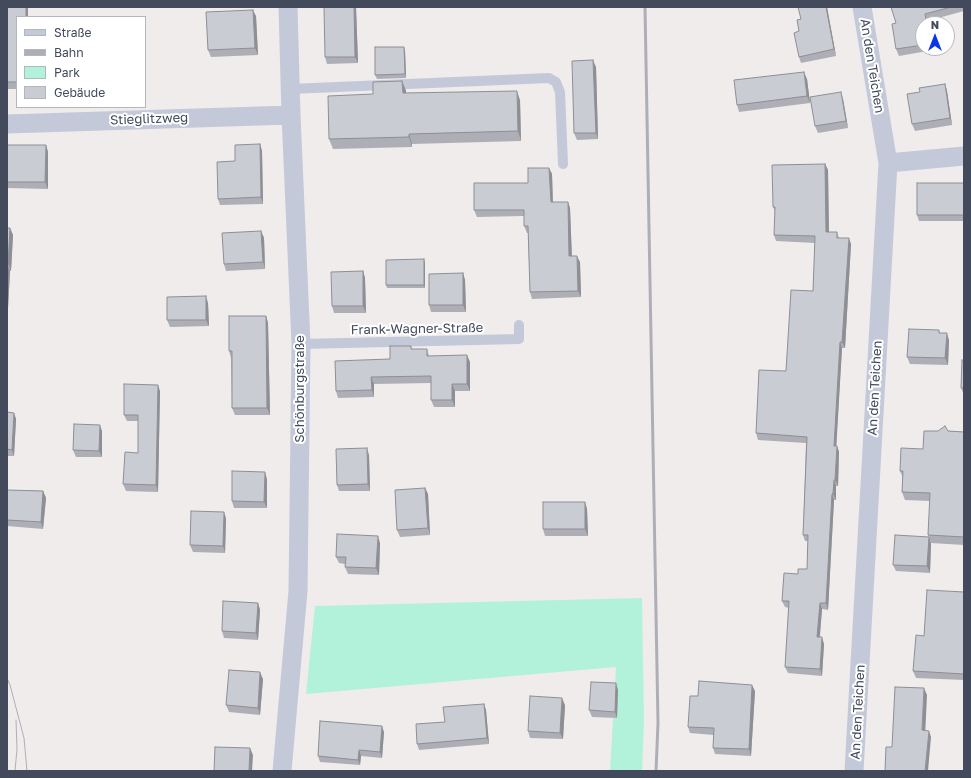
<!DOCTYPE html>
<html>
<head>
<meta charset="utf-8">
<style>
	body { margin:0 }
	#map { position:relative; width:971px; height:778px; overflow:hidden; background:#efeceb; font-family:"Golos Text",sans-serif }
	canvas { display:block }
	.frame { position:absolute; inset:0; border:8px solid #424a5b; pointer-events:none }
	.legend { position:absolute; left:16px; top:16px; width:130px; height:92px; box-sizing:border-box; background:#fff; border:1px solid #b3b7bd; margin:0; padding:5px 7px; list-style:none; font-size:12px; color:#424a5b }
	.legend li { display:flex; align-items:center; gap:8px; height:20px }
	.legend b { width:20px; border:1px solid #b3b7bd }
	.north { position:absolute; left:915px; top:16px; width:40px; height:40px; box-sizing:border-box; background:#fff; border:1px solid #b3b7bd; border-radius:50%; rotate:0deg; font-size:11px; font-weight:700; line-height:16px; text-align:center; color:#424a5b }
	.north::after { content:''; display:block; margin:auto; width:14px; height:18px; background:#0737ed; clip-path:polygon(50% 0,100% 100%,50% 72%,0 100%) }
</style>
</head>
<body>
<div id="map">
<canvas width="971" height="778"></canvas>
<div class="frame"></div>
<ul class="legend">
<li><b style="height:5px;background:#c3c9d8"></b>Straße</li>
<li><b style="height:5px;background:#adaeb7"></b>Bahn</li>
<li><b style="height:11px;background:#b3f2da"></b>Park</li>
<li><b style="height:11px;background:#caccd4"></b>Gebäude</li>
</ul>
<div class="north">N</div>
</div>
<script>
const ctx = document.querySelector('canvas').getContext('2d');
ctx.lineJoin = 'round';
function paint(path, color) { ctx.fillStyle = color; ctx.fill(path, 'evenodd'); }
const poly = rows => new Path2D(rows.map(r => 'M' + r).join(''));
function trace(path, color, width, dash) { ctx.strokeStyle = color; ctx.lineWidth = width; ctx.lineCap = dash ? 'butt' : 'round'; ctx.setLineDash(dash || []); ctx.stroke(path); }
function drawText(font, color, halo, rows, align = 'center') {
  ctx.font = font + ' "Golos Text",sans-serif'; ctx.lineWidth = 4; ctx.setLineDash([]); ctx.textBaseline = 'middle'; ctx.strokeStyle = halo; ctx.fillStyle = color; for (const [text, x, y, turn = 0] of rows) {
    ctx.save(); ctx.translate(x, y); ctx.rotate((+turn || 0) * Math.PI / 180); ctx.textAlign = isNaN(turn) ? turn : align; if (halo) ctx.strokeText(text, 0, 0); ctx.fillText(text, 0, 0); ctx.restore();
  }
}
paint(poly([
	[642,598,644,722,642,771,610,771,616,667,306,694,315,606]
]), '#b3f2da');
trace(poly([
	[290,89,549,78,556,82,560,92,563,164],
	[301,344,519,339,519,325]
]), '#c3c9d8', 10);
trace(poly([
	[7,124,291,115],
	[888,163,964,156],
	[282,771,298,591,301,344,291,115,288,7],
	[854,771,888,163,862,7]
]), '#c3c9d8', 19);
trace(poly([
	[7,678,10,685,24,738,27,771],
	[15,771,17,749,16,720]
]), '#adaeb7', 1);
trace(poly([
	[645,7,658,723,656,771]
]), '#adaeb7', 3);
paint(poly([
	[7,7,28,7,28,17,17,17,17,89,7,89],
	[356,7,358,63,327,64,325,57],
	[827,7,836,56,801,63,799,57,801,19],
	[891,7,964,7,964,11,927,21,928,24,923,24,923,48,932,48,933,50,899,56,896,49,896,23],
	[256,16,258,55,211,57,208,50],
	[405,50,406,78,377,79,375,75],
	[596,67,598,139,577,140,574,133],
	[807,79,810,103,739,112,737,105],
	[402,81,406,91,406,93,520,100,521,141,412,144,412,147,333,149,329,139,373,94],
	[945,84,947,91,952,125,915,131,912,124],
	[843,99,848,128,818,133,815,126],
	[260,144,262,151,263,204,220,205,218,199,235,161],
	[7,145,46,145,48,152,48,189,7,188],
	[825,164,828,170,829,232,837,232,839,238,851,244,845,348,842,348,836,446,837,446,839,452,838,486,836,486,836,500,834,500,828,610,822,609,820,637,824,644,822,676,788,673,785,667,789,608,785,607,782,601,798,574,807,569,808,541,805,541,803,535,806,443,758,440,756,433,786,371,813,291,815,243,776,241,774,235,775,211,773,207],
	[549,168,552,174,553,202,568,202,570,208,572,256,580,262,581,297,532,299,530,292,528,233,527,233,524,226,524,216,477,217,474,210,528,183],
	[964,183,964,221,919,221,917,215],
	[7,228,10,228,13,235,11,271,10,271,7,327],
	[261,231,264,238,265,269,226,271,224,264],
	[425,263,425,288,387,288,386,285],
	[363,271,365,278,366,313,334,313,332,306],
	[463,273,465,280,466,312,431,312,429,305],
	[208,303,209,326,170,327,167,320],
	[266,316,268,323,270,415,235,415,232,408,231,358,229,351],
	[939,330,940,333,949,340,948,365,910,364,907,357],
	[411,346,412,349,427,349,429,356,470,362,470,391,455,391,455,407,434,407,431,400,431,383,374,384,374,397,338,398,336,391],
	[964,361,964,395,961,388],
	[160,391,158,492,126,491,123,484,138,453,138,421,127,421,124,415],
	[7,412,14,413,16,419,14,456,7,456],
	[102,431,102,457,76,457,73,450],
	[948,431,964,432,964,545,931,543,928,535,930,501,905,500,902,492,903,478,900,471,923,449],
	[369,455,370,491,339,491,337,485],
	[267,479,267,508,234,508,232,501],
	[425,488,428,494,430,535,400,537,397,530],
	[7,490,43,491,46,498,43,529,7,526],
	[585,502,587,509,588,536,545,536,543,529],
	[226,518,225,553,193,552,190,545],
	[929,537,931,544,930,573,896,571,893,565],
	[380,543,379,575,348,574,345,567,345,564,339,563,336,557],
	[964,592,964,680,916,678,913,671,924,636],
	[258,603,260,610,258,640,224,638,222,631],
	[263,679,260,715,229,712,226,705],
	[618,690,617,718,592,717,589,710],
	[755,691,751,756,715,754,713,748,714,735,690,733,688,727],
	[484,704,486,710,489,744,419,750,417,744],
	[565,705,563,739,530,738,528,731],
	[384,732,382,758,361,756,360,765,320,762,318,756]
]), '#aeafb6');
paint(poly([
	[26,7,28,7,28,17,26,17],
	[354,7,356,7,358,63,355,57],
	[826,7,827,7,836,56,834,49],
	[253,10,256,16,258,55,255,48],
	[925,14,927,21,928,24,927,24],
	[404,47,405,50,406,78,405,74],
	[593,60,596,67,598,139,596,133],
	[804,72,807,79,810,103,807,96],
	[402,81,406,91,406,103,403,93],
	[945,84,947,91,952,125,950,118],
	[517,91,520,100,521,141,518,131],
	[841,92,843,99,848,128,846,121],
	[409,134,412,144,412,147,409,137],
	[260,144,262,151,263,204,261,197],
	[46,145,48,152,48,189,45,182],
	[825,164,828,170,829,238,826,232],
	[549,168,552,174,553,209,551,202],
	[568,202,570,208,572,263,569,256],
	[10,228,13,235,11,271,8,264],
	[261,231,264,238,265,269,263,262],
	[849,238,851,244,845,348,842,342],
	[577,256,580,262,581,297,578,291],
	[424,259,425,263,425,288,424,285],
	[7,264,10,271,7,327],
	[363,271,365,278,366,313,363,306],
	[463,273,465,280,466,312,463,305],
	[206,296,208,303,209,326,206,320],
	[266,316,268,323,270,415,267,408],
	[947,333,949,340,948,365,945,358],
	[840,342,842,348,836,452,834,446],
	[467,355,470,362,470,391,467,384],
	[371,377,374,384,374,397,372,390],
	[452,384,455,391,455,407,452,400],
	[158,385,160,391,158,492,156,485],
	[14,413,16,419,14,456,12,450],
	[100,425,102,431,102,457,99,451],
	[837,446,839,452,838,486,835,480],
	[367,448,369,455,370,491,368,484],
	[265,472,267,479,267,508,264,502],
	[834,480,836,486,836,500,833,494],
	[425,488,428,494,430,535,428,528],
	[43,491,46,498,43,529,41,522],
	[832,494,834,500,828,610,826,603],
	[585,502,587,509,588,536,585,529],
	[224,512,226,518,225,553,223,546],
	[378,536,380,543,379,575,376,568],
	[929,537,931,544,930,573,927,566],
	[258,603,260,610,258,640,256,633],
	[820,603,822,609,819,643,817,637],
	[822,637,824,644,822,676,820,669],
	[260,672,263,679,260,715,258,708],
	[616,683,618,690,617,718,615,712],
	[752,685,755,691,751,756,749,749],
	[924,688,927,695,925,737,922,730],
	[562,698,565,705,563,739,560,733],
	[484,704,486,710,489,744,487,738],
	[382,726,384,732,382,758,380,752],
	[929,731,931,737,928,771,925,771],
	[250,748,253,755,252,771,249,771],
	[359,750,361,756,360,765,358,760]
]), '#8d8f94');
const building = poly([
	[7,7,26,7,26,17,17,17,17,82,7,82,7,7],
	[324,7,354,7,355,57,325,57,324,7],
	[798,7,826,7,834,49,799,57,794,33,799,31,797,20,801,19,798,7],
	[891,7,951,7,925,14,927,24,923,24,923,45,896,49,892,24,896,23,891,7],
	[253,10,255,48,208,50,206,12,253,10],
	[375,47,404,47,405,74,375,75,375,47],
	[593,60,596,133,574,133,572,61,593,60],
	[804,72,807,96,737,105,734,80,804,72],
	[402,81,403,93,517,91,518,131,409,134,409,137,329,139,328,96,373,94,373,82,402,81],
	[945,84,950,118,912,124,907,94,920,92,919,88,945,84],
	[841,92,846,121,815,126,810,97,841,92],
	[260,144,261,197,218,199,217,162,235,161,235,145,260,144],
	[7,145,46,145,45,182,7,182,7,145],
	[825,164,826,232,837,232,837,238,849,238,842,342,840,342,834,446,837,446,835,480,834,480,833,494,832,494,826,603,820,603,817,637,822,637,820,669,785,667,789,601,782,601,784,573,798,574,798,569,807,569,808,535,803,535,807,437,756,433,759,370,786,371,791,290,813,291,815,236,774,235,775,207,773,207,772,165,825,164],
	[528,168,549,168,551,202,568,202,569,256,577,256,578,291,530,292,528,226,524,226,524,210,474,210,474,183,528,183,528,168],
	[917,183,964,183,964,215,917,215,917,183],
	[7,228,10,228,8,264,7,264,7,272,7,228],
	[261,231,263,262,224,264,222,233,261,231],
	[424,259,424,285,386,285,386,260,424,259],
	[363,271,363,306,332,306,331,272,363,271],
	[463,273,463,305,429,305,429,274,463,273],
	[206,296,206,320,167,320,167,297,206,296],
	[229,316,266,316,267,408,232,408,232,351,229,351,229,316],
	[909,329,939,330,939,333,947,333,945,358,907,357,909,329],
	[390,346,411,346,411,349,427,349,427,356,467,355,467,384,452,384,452,400,431,400,431,376,371,377,372,390,336,391,335,361,390,359,390,346],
	[962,360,964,361,964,388,961,388,962,360],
	[124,384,158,385,156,485,123,484,125,452,138,453,138,415,124,415,124,384],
	[7,412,14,413,12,450,7,449,7,412],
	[74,424,100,425,99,451,73,450,74,424],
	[945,426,948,431,964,432,964,537,928,535,930,493,902,492,903,471,900,471,901,448,923,449,924,431,938,431,945,426],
	[367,448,368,484,337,485,336,449,367,448],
	[232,471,265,472,264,502,232,501,232,471],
	[425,488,428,528,397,530,395,490,425,488],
	[7,490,43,491,41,522,7,520,7,490],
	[543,502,585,502,585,529,543,529,543,502],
	[191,511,224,512,223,546,190,545,191,511],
	[337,534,378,536,376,568,345,567,346,557,336,557,337,534],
	[895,535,929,537,927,566,893,565,895,535],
	[927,590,964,592,964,674,913,671,916,635,924,636,927,590],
	[223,601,258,603,256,633,222,631,223,601],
	[229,670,260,672,258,708,226,705,229,670],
	[699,681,752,685,749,749,713,748,714,728,688,727,690,696,698,696,699,681],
	[591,682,616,683,615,712,589,710,591,682],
	[895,687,924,688,922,730,929,731,925,771,885,771,886,747,892,747,895,687],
	[530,696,562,698,560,733,528,731,530,696],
	[484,704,487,738,417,744,416,724,445,722,443,707,484,704],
	[320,721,382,726,380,752,359,750,358,760,318,756,320,721],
	[215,747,250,748,249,771,214,771,215,747]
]);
paint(building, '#caccd4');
trace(building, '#8d8f94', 1);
drawText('13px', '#424a5b', '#fff', [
	["An den Teichen",872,66,81],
	["Stieglitzweg",149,119,-2],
	["Frank-Wagner-Straße",417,329,-1],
	["An den Teichen",875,388,-87],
	["Schönburgstraße",300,389,-90],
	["An den Teichen",858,712,-87]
]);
</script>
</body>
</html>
